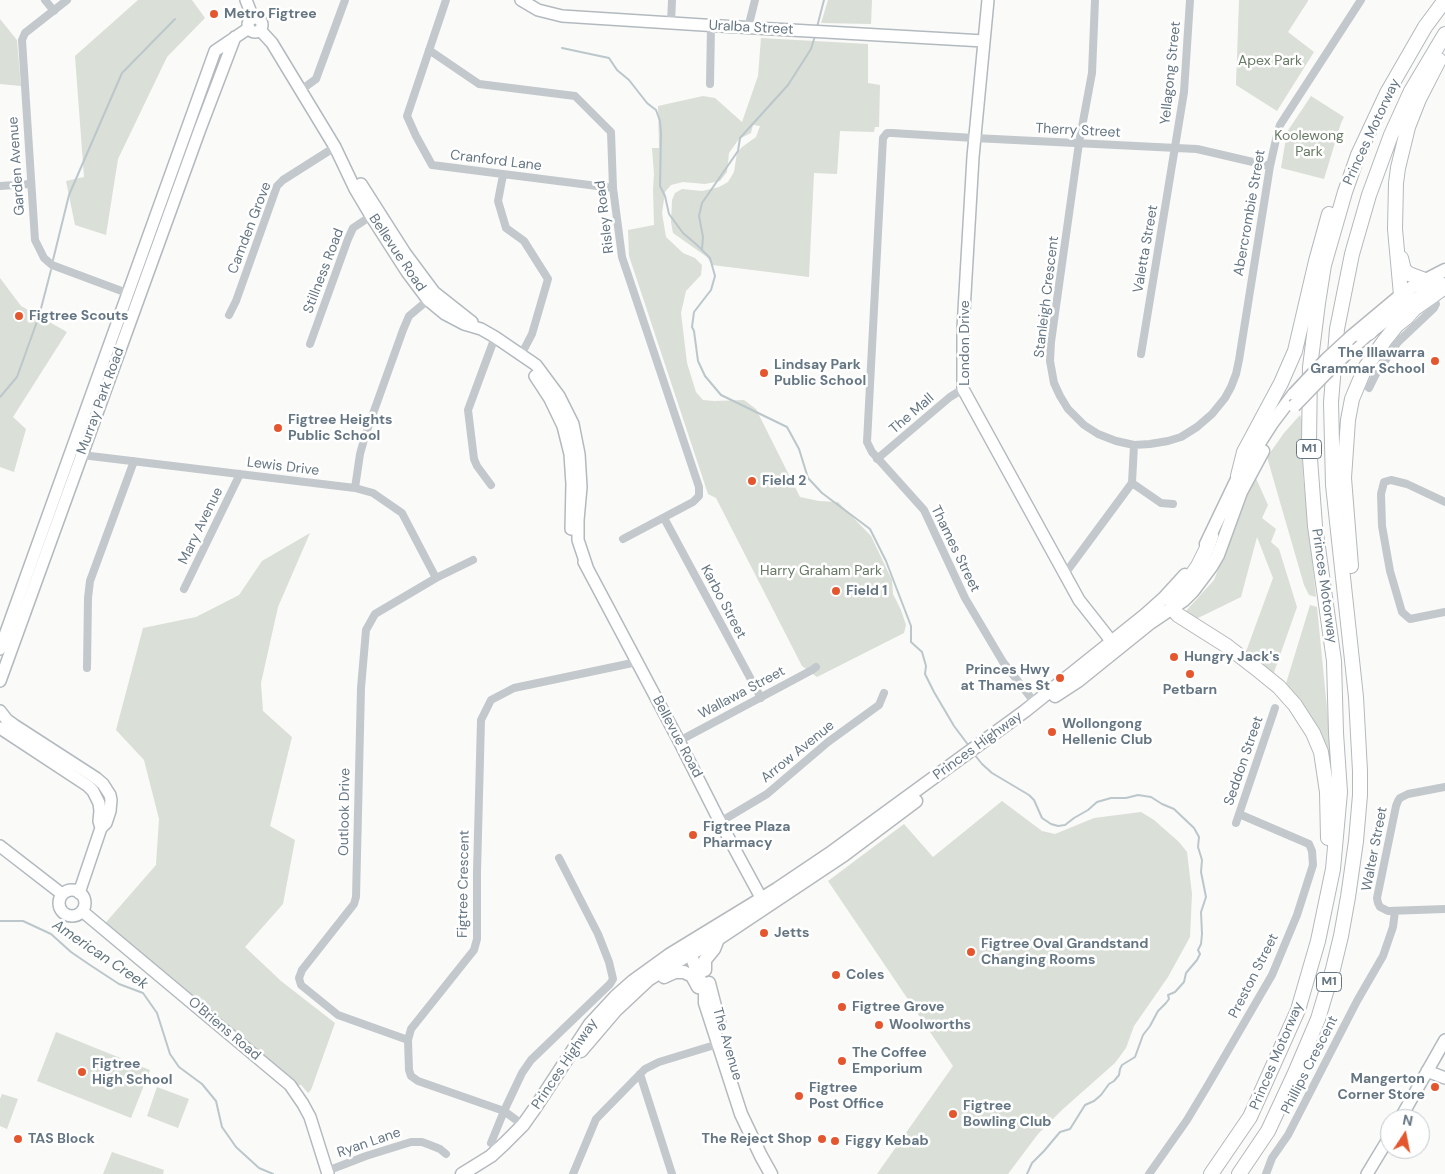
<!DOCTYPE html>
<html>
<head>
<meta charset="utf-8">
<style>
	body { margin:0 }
	#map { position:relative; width:1445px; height:1174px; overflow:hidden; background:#fafaf8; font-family:"DM Sans",sans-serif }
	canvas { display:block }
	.north { position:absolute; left:1380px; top:1109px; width:50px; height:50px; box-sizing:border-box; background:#fff; border:1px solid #c1c8cd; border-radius:50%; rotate:11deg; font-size:14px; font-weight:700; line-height:20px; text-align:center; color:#657683 }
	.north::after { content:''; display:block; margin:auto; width:18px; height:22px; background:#e4572e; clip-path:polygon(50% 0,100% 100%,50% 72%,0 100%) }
</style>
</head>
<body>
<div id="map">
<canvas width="1445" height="1174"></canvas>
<div class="north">N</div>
</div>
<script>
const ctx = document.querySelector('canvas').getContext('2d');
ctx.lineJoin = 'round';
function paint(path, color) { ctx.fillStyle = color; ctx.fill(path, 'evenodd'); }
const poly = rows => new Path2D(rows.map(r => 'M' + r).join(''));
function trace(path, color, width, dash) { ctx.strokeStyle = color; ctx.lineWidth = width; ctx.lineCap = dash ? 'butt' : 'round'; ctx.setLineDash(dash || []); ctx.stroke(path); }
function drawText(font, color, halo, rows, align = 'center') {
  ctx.font = font + ' "DM Sans",sans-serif'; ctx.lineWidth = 5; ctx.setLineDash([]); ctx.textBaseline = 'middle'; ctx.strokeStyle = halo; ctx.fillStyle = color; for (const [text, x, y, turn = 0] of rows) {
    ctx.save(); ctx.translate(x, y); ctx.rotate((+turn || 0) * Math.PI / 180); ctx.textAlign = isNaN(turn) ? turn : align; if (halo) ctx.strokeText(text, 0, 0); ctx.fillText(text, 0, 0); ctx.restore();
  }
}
paint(poly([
	[138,0,192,0,205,18,167,57,118,159,106,235,75,225,66,181,84,177,75,56],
	[828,0,872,0,871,24,821,23],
	[1239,0,1308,0,1308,1,1288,32,1314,52,1277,111,1236,85],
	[0,19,17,40,21,86,0,84],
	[761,38,868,44,868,83,880,85,879,127,875,127,874,132,840,131,837,174,814,173,809,277,712,265,707,257,673,233,671,222,672,200,675,193,682,189,702,191,719,187,728,182,734,172,737,153,742,147,756,137,760,126,753,125,751,133,739,139,729,153,727,172,720,181,705,184,683,182,671,185,665,192,662,213,666,237,683,253,695,258,702,265,701,275,686,291,681,313,687,363,696,392,703,400,714,401,744,400,756,409,800,497,819,501,838,502,871,536,892,580,893,594,901,610,906,625,904,633,817,677,802,666,716,498,708,494,629,256,628,230,654,225,653,189,654,174,652,148,659,148,658,106,703,96,715,98,742,122,758,76],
	[1311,96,1344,117,1341,123,1324,179,1281,168,1287,132],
	[0,278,21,306,67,332,13,417,26,429,14,472,0,467],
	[1300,415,1302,420,1303,475,1316,597,1309,595,1304,585,1267,457,1284,433],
	[1255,476,1268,505,1262,518,1276,529,1271,542,1279,549,1297,607,1272,678,1244,657,1273,578,1257,537,1241,597,1194,620,1185,612,1214,580],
	[310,533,278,607,261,683,263,711,292,737,270,826,295,840,283,904,245,947,281,981,335,1023,311,1090,308,1093,301,1085,290,1085,101,928,156,865,159,819,144,760,116,730,143,628,196,617,239,595,262,561],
	[1310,605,1317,607,1332,759,1325,760,1284,690],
	[1002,801,1042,831,1055,834,1094,818,1141,812,1154,820,1179,842,1187,852,1192,894,1190,937,1168,977,1134,1026,1126,1048,1115,1063,1063,1109,1038,1134,1008,1174,877,1174,953,1066,828,881,904,824,933,857],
	[56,1032,150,1070,131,1118,37,1081],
	[157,1087,189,1099,178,1128,147,1116],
	[2,1094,18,1099,7,1129,0,1126,0,1099],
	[112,1152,164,1170,163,1174,103,1174]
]), '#dadfd7');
trace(poly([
	[817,27,824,0],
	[562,48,609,58,617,70,629,80,647,103,656,110,660,121,661,134,660,186,665,196,669,214,683,233,697,245,710,258,715,276,711,290,694,312,692,327,694,331,698,361,705,376,721,395,787,427,799,449,808,478,822,493,870,529,886,561,911,626,911,642,922,652,926,666,925,674,934,692,954,726,969,746],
	[702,249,703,237,699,216,702,203,738,151,740,138,788,85,811,49,815,36],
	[53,260,69,195,122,73,175,19],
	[0,397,17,377,39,316,51,270],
	[974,754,982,764,992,773,1029,795,1034,800,1042,818,1051,824,1058,826,1065,825,1074,818,1088,810,1097,802,1111,798,1126,798,1138,795,1151,797,1162,804,1174,809,1194,828,1199,837,1198,847,1202,860,1201,872,1206,897,1201,912,1202,934,1201,944,1198,950,1200,954,1197,960,1186,973,1184,982,1175,992,1168,995,1169,999,1166,1003,1158,1011,1150,1026,1143,1035,1135,1057,1122,1065,1120,1069,1119,1075,1114,1081,1109,1084,1101,1095,1094,1101,1085,1105,1070,1129,1060,1132,1044,1151,1032,1163,1027,1174],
	[0,921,23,921,51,934,71,952,90,965,119,984,143,993,157,1013,170,1054,179,1067,202,1084,216,1101,222,1127,236,1147,259,1168,273,1174]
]), '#bbc7cb', 2);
const secondary = poly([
	[246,0,253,18],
	[521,0,538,10,562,16,703,25,984,41],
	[988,0,973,157,963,328,963,389,1079,600,1116,647],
	'248 25a7 7 0 1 1 14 0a7 7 0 1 1-14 0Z',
	[261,31,272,43,335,147,355,189,371,216,407,272,428,300,445,314,464,324,481,329,495,337,536,365,559,396,573,424,579,454,581,487,578,520,578,540,587,567],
	[361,184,405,253,434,292,472,322],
	[535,376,550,399,563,426,570,454,572,484,571,529],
	[584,562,679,741,720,822,765,905],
	[0,649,215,51,249,28],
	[0,681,200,129,235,37],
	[0,711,7,720,14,725,96,778,103,784,110,795,111,800,110,811,106,823,101,828,79,893],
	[0,728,88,786,93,791,99,803,100,811,99,821,101,828],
	[0,846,62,894],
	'59 903a13 13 0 1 1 26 0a13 13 0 1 1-26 0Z',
	[82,911,290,1085,303,1104,310,1117,328,1174],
	[1427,1071,1445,1078],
	[1400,1119,1445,1040],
	[1367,1174,1390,1136]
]);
const primary = poly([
	[1352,336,1401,295,1412,287,1445,270],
	[1350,350,1369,333,1403,307,1441,283],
	[1206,544,1239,475,1272,423,1294,394],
	[1055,696,1078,681,1150,623,1184,600,1193,591,1211,567,1218,555,1241,492,1263,451],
	[688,947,705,993,705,1003,741,1114,761,1156,771,1174],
	[705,970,705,960,714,949,718,939],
	[664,977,675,972,684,972,692,976,698,987],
	[709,983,719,1022],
	[581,1051,616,1010,648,980,685,957,718,939,844,855,916,801],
	[462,1174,491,1156,505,1143,523,1125,535,1108,590,1024,616,996,633,981,669,955,777,889,829,854,1025,711,1145,615,1164,598,1185,575]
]);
const highway = poly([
	[1401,258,1404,270,1409,274,1425,280],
	[1369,333,1398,303,1401,295,1395,229,1396,183,1398,168,1408,127,1419,99,1439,60],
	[1238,476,1244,452,1281,383,1295,351,1316,261,1329,214],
	[1211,536,1207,548,1198,566,1176,598,1172,608,1178,615,1227,646,1258,670,1279,687,1295,705,1313,733,1321,752,1327,792,1328,838],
	[1351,566,1344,478,1348,420,1352,399,1365,368,1385,340,1397,325,1406,318,1414,309,1445,287],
	[1211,1174,1250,1117,1298,1010,1318,941,1333,869,1340,792,1336,733,1334,661,1315,526,1309,445,1310,367,1318,303,1324,265,1345,192,1358,155,1387,93,1425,27,1445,0],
	[1239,1174,1268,1131,1295,1073,1318,1019,1333,969,1341,936,1348,897,1356,841,1360,795,1360,771,1356,697,1333,485,1331,402,1337,329,1352,254,1369,195,1391,135,1411,91,1445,34]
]);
trace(secondary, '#b3babf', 14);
trace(primary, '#b5babe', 15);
trace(highway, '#b4b9bd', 16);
trace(poly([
	[45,0,54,11],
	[67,0,25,33,22,40,35,240,44,258,52,265,127,293],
	[446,0,407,116,416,136,432,165,613,188],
	[1095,0,1092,73,1079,143,1051,342,1050,361,1054,383,1060,396,1068,409,1084,425,1098,434,1116,441,1134,445,1150,444,1168,441,1181,437,1197,427,1212,414,1225,398,1231,387,1236,374,1239,360,1270,166,1277,135,1280,125,1361,0],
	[671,23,672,0],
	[748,28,755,0],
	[429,50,479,84,575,96,611,132,613,188,622,257,699,487,699,496,693,502,623,539],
	[710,84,711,26],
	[301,90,316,79,345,0],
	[503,175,498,201,506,228,524,241,548,279,532,334,521,355],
	[0,186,30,184],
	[229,315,236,301,277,186,283,180,335,147],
	[310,344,348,239,353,228,371,216],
	[1141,354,1184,92,1190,0],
	[1369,388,1376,374,1398,342,1434,308,1436,304,1432,293],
	[82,455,355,488,373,493,402,513,436,578],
	[877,459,950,397,963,389],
	[1132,483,1161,503,1173,504],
	[491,485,477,466,474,459,468,410,495,337],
	[355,488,360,454,365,436,403,330,409,316,428,300],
	[1445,502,1407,484,1391,480,1384,482,1381,494,1382,526,1390,571,1402,612,1410,619,1445,612],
	[664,518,761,698],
	[1064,575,1132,483,1134,445],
	[184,589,240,474],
	[87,668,88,598,90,581,134,461],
	[1035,703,1003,662,965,598,924,510,872,452,867,442,883,138,887,133,892,133,974,138,1197,149,1270,166],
	[679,741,812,670,816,667],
	[1445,787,1408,794,1400,798,1398,801,1396,806,1377,898,1378,903,1380,907,1388,911,1445,909],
	[720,822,767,794,828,742,879,705,884,693],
	[1236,823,1275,708],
	[408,1040,338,1015,301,985,299,978,302,970,354,904,356,897,361,688,366,630,375,614,436,578,473,560],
	[640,1074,672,1174],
	[523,1125,504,1111,418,1081,411,1076,409,1070,408,1040,411,1029,474,950,477,939,477,872,481,720,491,700,514,688,637,662],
	[491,1143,504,1111,522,1073,531,1060,610,984,613,979,609,962,598,934,559,858],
	[327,1171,366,1156,411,1142,422,1142,430,1145,440,1149,446,1154],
	[573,1174,596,1119,645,1069,659,1062,718,1044],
	[1149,1174,1187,1120,1208,1085,1272,975,1297,915,1313,865,1312,851,1309,844,1239,814],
	[1266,1174,1272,1158,1288,1135,1357,1001,1383,956,1393,927,1395,911]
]), '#c3c8cc', 8);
trace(secondary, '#fff', 11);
trace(primary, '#fff', 12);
trace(highway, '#fff', 14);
const primaryBridge = poly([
	[1294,394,1326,360,1352,336],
	[1294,406,1325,374,1350,350]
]);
trace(primaryBridge, '#b5babe', 15, []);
trace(primaryBridge, '#fff', 12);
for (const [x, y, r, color] of [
	[214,14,5,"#e4572e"],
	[19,316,5,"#e4572e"],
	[1435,361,5,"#e4572e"],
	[764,373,5,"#e4572e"],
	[278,428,5,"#e4572e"],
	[752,481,5,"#e4572e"],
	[836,591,5,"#e4572e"],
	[1174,657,5,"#e4572e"],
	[1190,674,5,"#e4572e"],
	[1060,678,5,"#e4572e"],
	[1052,732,5,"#e4572e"],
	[693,835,5,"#e4572e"],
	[764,933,5,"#e4572e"],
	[971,952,5,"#e4572e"],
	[836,975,5,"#e4572e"],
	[842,1007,5,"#e4572e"],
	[879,1025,5,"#e4572e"],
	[842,1061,5,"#e4572e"],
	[82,1072,5,"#e4572e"],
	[1435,1087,5,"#e4572e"],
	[799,1096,5,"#e4572e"],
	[953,1114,5,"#e4572e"],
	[18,1139,5,"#e4572e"],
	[822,1139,5,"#e4572e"],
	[835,1141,5,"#e4572e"]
]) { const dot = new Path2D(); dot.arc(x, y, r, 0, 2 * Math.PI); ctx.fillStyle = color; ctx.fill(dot); trace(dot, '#fff', 2); }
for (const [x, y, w] of [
	[1309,449,25],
	[1329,982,25]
]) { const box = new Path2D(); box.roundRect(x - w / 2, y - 9.5, w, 19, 4); ctx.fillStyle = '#fff'; ctx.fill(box); trace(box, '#657683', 1); }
drawText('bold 12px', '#657683', null, [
	["M1",1309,449],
	["M1",1329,982]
]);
drawText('bold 14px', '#657683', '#fff', [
	["Metro Figtree",224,14],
	["Figtree Scouts",29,316],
	["The Illawarra",1425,353,"right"],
	["Grammar School",1425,369,"right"],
	["Lindsay Park",774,365],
	["Public School",774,381],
	["Figtree Heights",288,420],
	["Public School",288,436],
	["Field 2",762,481],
	["Field 1",846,591],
	["Hungry Jack's",1184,657],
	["Princes Hwy",1050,670,"right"],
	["at Thames St",1050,686,"right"],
	["Petbarn",1190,690,"center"],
	["Wollongong",1062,724],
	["Hellenic Club",1062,740],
	["Figtree Plaza",703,827],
	["Pharmacy",703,843],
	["Jetts",774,933],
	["Figtree Oval Grandstand",981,944],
	["Changing Rooms",981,960],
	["Coles",846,975],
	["Figtree Grove",852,1007],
	["Woolworths",889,1025],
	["The Coffee",852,1053],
	["Emporium",852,1069],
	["Figtree",92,1064],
	["High School",92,1080],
	["Mangerton",1425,1079,"right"],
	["Corner Store",1425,1095,"right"],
	["Figtree",809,1088],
	["Post Office",809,1104],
	["Figtree",963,1106],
	["Bowling Club",963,1122],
	["TAS Block",28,1139],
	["The Reject Shop",812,1139,"right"],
	["Figgy Kebab",845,1141]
], 'left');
drawText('14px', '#657683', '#fff', [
	["Uralba Street",751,28,3],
	["Yellagong Street",1171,73,-84],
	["Therry Street",1078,131,3],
	["Princes Motorway",1372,132,-65],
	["Cranford Lane",496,161,7],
	["Garden Avenue",17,166,-94],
	["Abercrombie Street",1250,213,-80],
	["Risley Road",605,217,-97],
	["Camden Grove",250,228,-69],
	["Valetta Street",1146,249,-80],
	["Bellevue Road",397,253,56],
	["Stillness Road",324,271,-69],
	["Stanleigh Crescent",1047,297,-83],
	["London Drive",965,343,-90],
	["Murray Park Road",101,401,-70],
	["The Mall",912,414,-41],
	["Lewis Drive",283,467,7],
	["Mary Avenue",201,526,-64],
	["Thames Street",955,549,64],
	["Princes Motorway",1324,586,82],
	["Karbo Street",723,602,62],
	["Wallawa Street",742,693,-28],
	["Bellevue Road",677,737,62],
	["Princes Highway",978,746,-36],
	["Arrow Avenue",798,752,-39],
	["Seddon Street",1244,761,-71],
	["Outlook Drive",345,812,-89],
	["Walter Street",1375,849,-79],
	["Figtree Crescent",464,884,-89],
	["Preston Street",1254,976,-63],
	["O'Briens Road",224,1029,40],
	["The Avenue",727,1044,74],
	["Princes Motorway",1277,1056,-67],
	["Princes Highway",565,1064,-56],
	["Phillips Crescent",1310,1065,-63],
	["Ryan Lane",369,1143,-19]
]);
drawText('14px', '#687a64', '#fff', [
	["Apex Park",1270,61],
	["Koolewong",1309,136],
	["Park",1309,152],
	["Harry Graham Park",821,571]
]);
drawText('italic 15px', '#60757c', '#fff', [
	["American Creek",100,955,34]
]);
</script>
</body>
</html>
